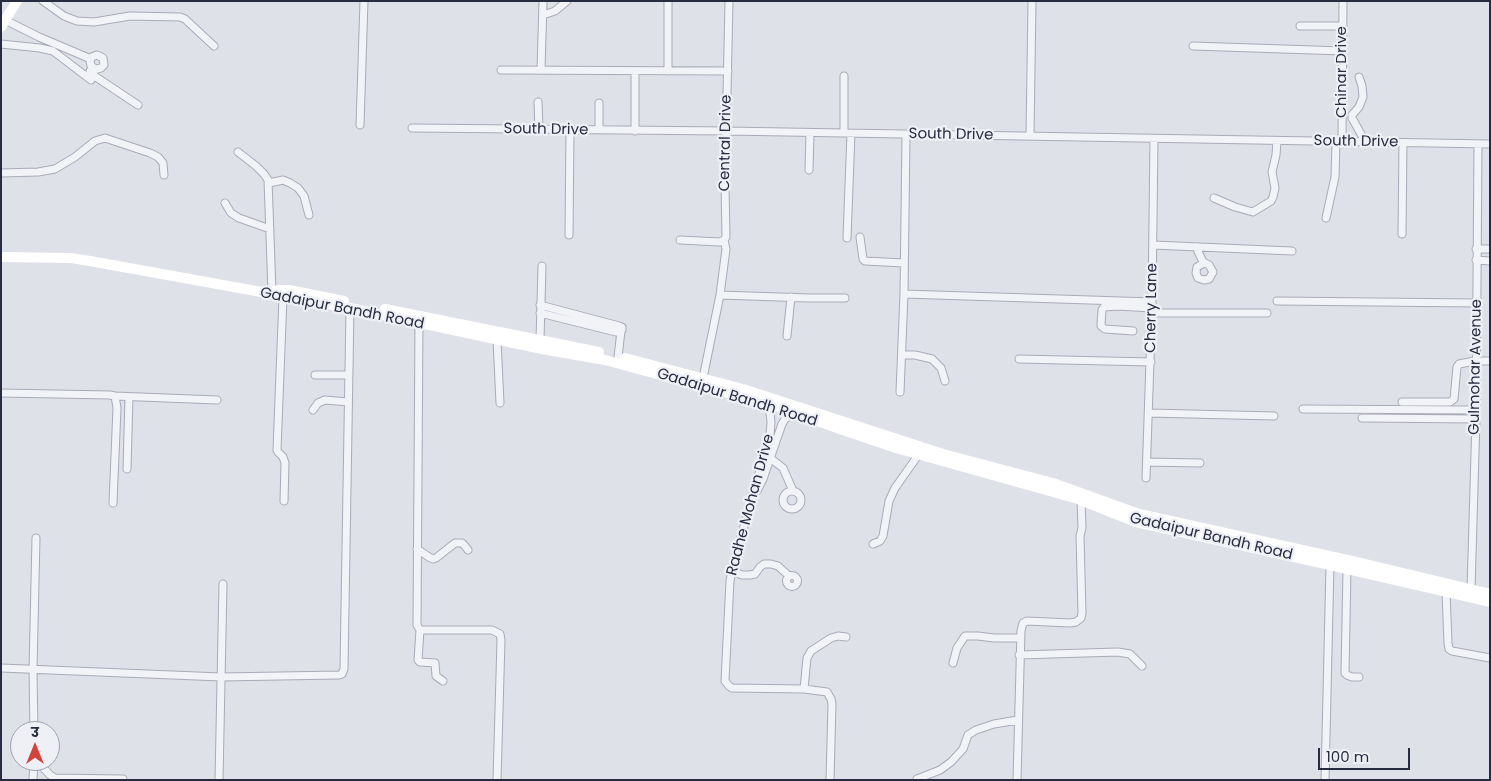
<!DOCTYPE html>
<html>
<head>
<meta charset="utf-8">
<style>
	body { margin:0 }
	#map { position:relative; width:1491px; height:781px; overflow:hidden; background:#dfe1e9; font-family:Poppins,"Noto Sans Devanagari",sans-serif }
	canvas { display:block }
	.frame { position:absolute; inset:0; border:2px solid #272c41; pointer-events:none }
	.north { position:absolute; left:10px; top:721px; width:50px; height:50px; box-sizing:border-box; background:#eef0f6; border:1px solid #9ea2ae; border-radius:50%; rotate:0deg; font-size:14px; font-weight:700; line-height:20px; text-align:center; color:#272c41 }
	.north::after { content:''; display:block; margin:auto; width:18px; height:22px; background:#d3433e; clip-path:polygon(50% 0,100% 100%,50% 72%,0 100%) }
	.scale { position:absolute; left:1318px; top:748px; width:92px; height:22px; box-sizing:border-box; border:2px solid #272c41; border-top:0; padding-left:6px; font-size:15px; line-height:18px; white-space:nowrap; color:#272c41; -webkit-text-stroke:4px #eef0f6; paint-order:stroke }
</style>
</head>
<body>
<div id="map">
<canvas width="1491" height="781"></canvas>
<div class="frame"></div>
<div class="north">उ</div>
<div class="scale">100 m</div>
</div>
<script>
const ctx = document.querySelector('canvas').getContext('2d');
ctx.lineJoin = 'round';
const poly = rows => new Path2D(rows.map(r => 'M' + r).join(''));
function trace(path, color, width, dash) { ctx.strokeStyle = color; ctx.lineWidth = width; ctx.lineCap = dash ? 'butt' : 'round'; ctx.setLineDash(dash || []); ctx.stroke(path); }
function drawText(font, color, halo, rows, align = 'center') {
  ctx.font = font + ' Poppins,sans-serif'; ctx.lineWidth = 4.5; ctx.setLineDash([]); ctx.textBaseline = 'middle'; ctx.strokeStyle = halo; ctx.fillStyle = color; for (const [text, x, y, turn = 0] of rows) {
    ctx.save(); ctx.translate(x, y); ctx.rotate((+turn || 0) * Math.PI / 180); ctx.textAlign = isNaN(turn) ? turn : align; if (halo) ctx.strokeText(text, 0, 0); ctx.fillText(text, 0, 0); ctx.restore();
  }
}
const street = poly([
	[43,1,64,16,77,21,94,22,130,16,180,17,185,19,214,46],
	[668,1,668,71],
	[543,15,555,11,567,1],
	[5,20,39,37,91,59],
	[1300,26,1343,26],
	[1,44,40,48,53,51,91,80],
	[1193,46,1343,51],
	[96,69,91,66,90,61,92,57,97,55,103,58,104,65,101,68,90,71,90,73,138,105],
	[501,70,728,71],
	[541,70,543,1],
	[635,71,635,131],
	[1359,77,1362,86,1363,97,1359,107,1352,115,1352,118,1366,143],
	[538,102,539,130],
	[360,125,364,1],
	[412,128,727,131,1490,144],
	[599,130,599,103],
	[844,133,844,76],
	[1030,136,1032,1],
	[1342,142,1343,1],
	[238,152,256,166,264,174,268,180,272,292],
	[809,170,810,133],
	[1,173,38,172,55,169,75,157,95,141,105,138,150,153,158,157,163,163,164,175],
	[269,183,283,180,290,183,298,188,304,196,309,215],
	[1214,198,1235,207,1253,212,1271,201,1273,197,1275,188,1272,172,1276,155,1277,141],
	[225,203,231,213,239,218,270,229],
	[1326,218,1335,177,1336,142],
	[1402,234,1403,143],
	[569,235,570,130],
	[860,237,863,259,865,261,904,263],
	[847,238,851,133],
	[680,240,720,242,724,240,726,237,725,185,729,1],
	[1153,245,1292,251],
	[1196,247,1203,262,1209,265,1213,272,1209,279,1204,280,1198,278,1196,273,1197,267,1204,263],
	[1476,249,1490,249],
	[1476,260,1490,261],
	[904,294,1152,302],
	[720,295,809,298,845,298],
	[283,297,277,450,278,452,283,457,285,463,284,501],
	[1277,301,1476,303],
	[540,313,616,332,622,330,622,327,619,326,540,305],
	[1152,313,1267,313],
	[419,323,417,625,420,630,492,630,500,634,501,640,497,780],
	[1133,331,1105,329,1101,326,1101,324,1102,310,1104,307,1117,306,1152,308],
	[787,336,791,297],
	[497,340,500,403],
	[540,340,542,266],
	[902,355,915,355,932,359,941,368,945,381],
	[618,357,621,331],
	[1019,359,1151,362],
	[315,375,349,375],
	[703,378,720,295,726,249,724,240],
	[900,392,904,294,906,135],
	[1,393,110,395,115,396,117,408,113,503],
	[115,396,217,400],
	[1402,402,1450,402,1454,399,1457,367,1459,364,1475,361,1490,361],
	[769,404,771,422,770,435,733,565,730,581,725,681,729,686,732,688,804,689,827,692,831,699,832,704,830,780],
	[1303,409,1476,410],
	[313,410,318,403,325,400,348,402],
	[1149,413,1274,416],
	[1362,418,1476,419],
	[770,458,783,468,793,491],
	[1147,462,1200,463],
	[127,469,129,397],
	[1146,478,1152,302,1154,139],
	'783 500a9 9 0 1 1 18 0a9 9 0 1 1-18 0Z',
	[757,491,763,479,782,424,785,419,794,413],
	[873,544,880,541,883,536,889,501,895,488,919,454],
	[417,549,429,557,433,559,436,558,455,543,462,543,465,546,468,550],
	[1347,569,1345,673,1347,675,1352,677,1359,677],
	[732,571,742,575,750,575,755,574,760,567,764,564,771,564,778,566,789,576],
	'786.5 581a5.5 5.5 0 1 1 11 0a5.5 5.5 0 1 1-11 0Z',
	[1471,590,1476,419,1478,144],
	[1446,592,1448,643,1449,649,1452,651,1490,658],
	[420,630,418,660,420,662,435,663,436,676,443,681],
	[1019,655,1118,652,1130,654,1142,666],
	[953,663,957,648,965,636,978,636,994,638,1020,638],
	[1,668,221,677,339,675,342,674,344,669,350,308],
	[804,689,807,658,811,651,831,638,838,636,846,637],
	[34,731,33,670,36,538],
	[37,761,50,775,55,778,123,779],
	[917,779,940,770,951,762,963,749,968,735,976,730,994,724,1018,720],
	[33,780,34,761],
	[219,780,223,584],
	[1017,780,1021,631,1023,623,1027,621,1070,623,1076,622,1081,618,1082,613,1080,536,1082,528,1081,500],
	[1325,780,1330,565]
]);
trace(street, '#a8abb7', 9);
trace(street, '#f2f3f7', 7);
trace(poly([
	[1,27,17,1],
	[1,257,71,258,90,261,350,308,542,349,605,360,779,407,840,429,896,448,1078,499,1136,522,1330,565,1490,602],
	[270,292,279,290,289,290,344,301],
	[385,309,599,352],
	[625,358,743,389,943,454,1053,483,1139,514,1352,561,1490,594]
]), '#fff', 10);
drawText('15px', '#272c41', '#eef0f6', [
	["Chinar Drive",1342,72,-90],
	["South Drive",546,130,1],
	["South Drive",951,135,1],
	["South Drive",1356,142,1],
	["Central Drive",726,143,-89],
	["Cherry Lane",1152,308,-89],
	["Gadaipur Bandh Road",342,309,11],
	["Gulmohar Avenue",1476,367,-89],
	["Gadaipur Bandh Road",737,398,17],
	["Radhe Mohan Drive",751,505,-75],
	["Gadaipur Bandh Road",1211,537,13]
]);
</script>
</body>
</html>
